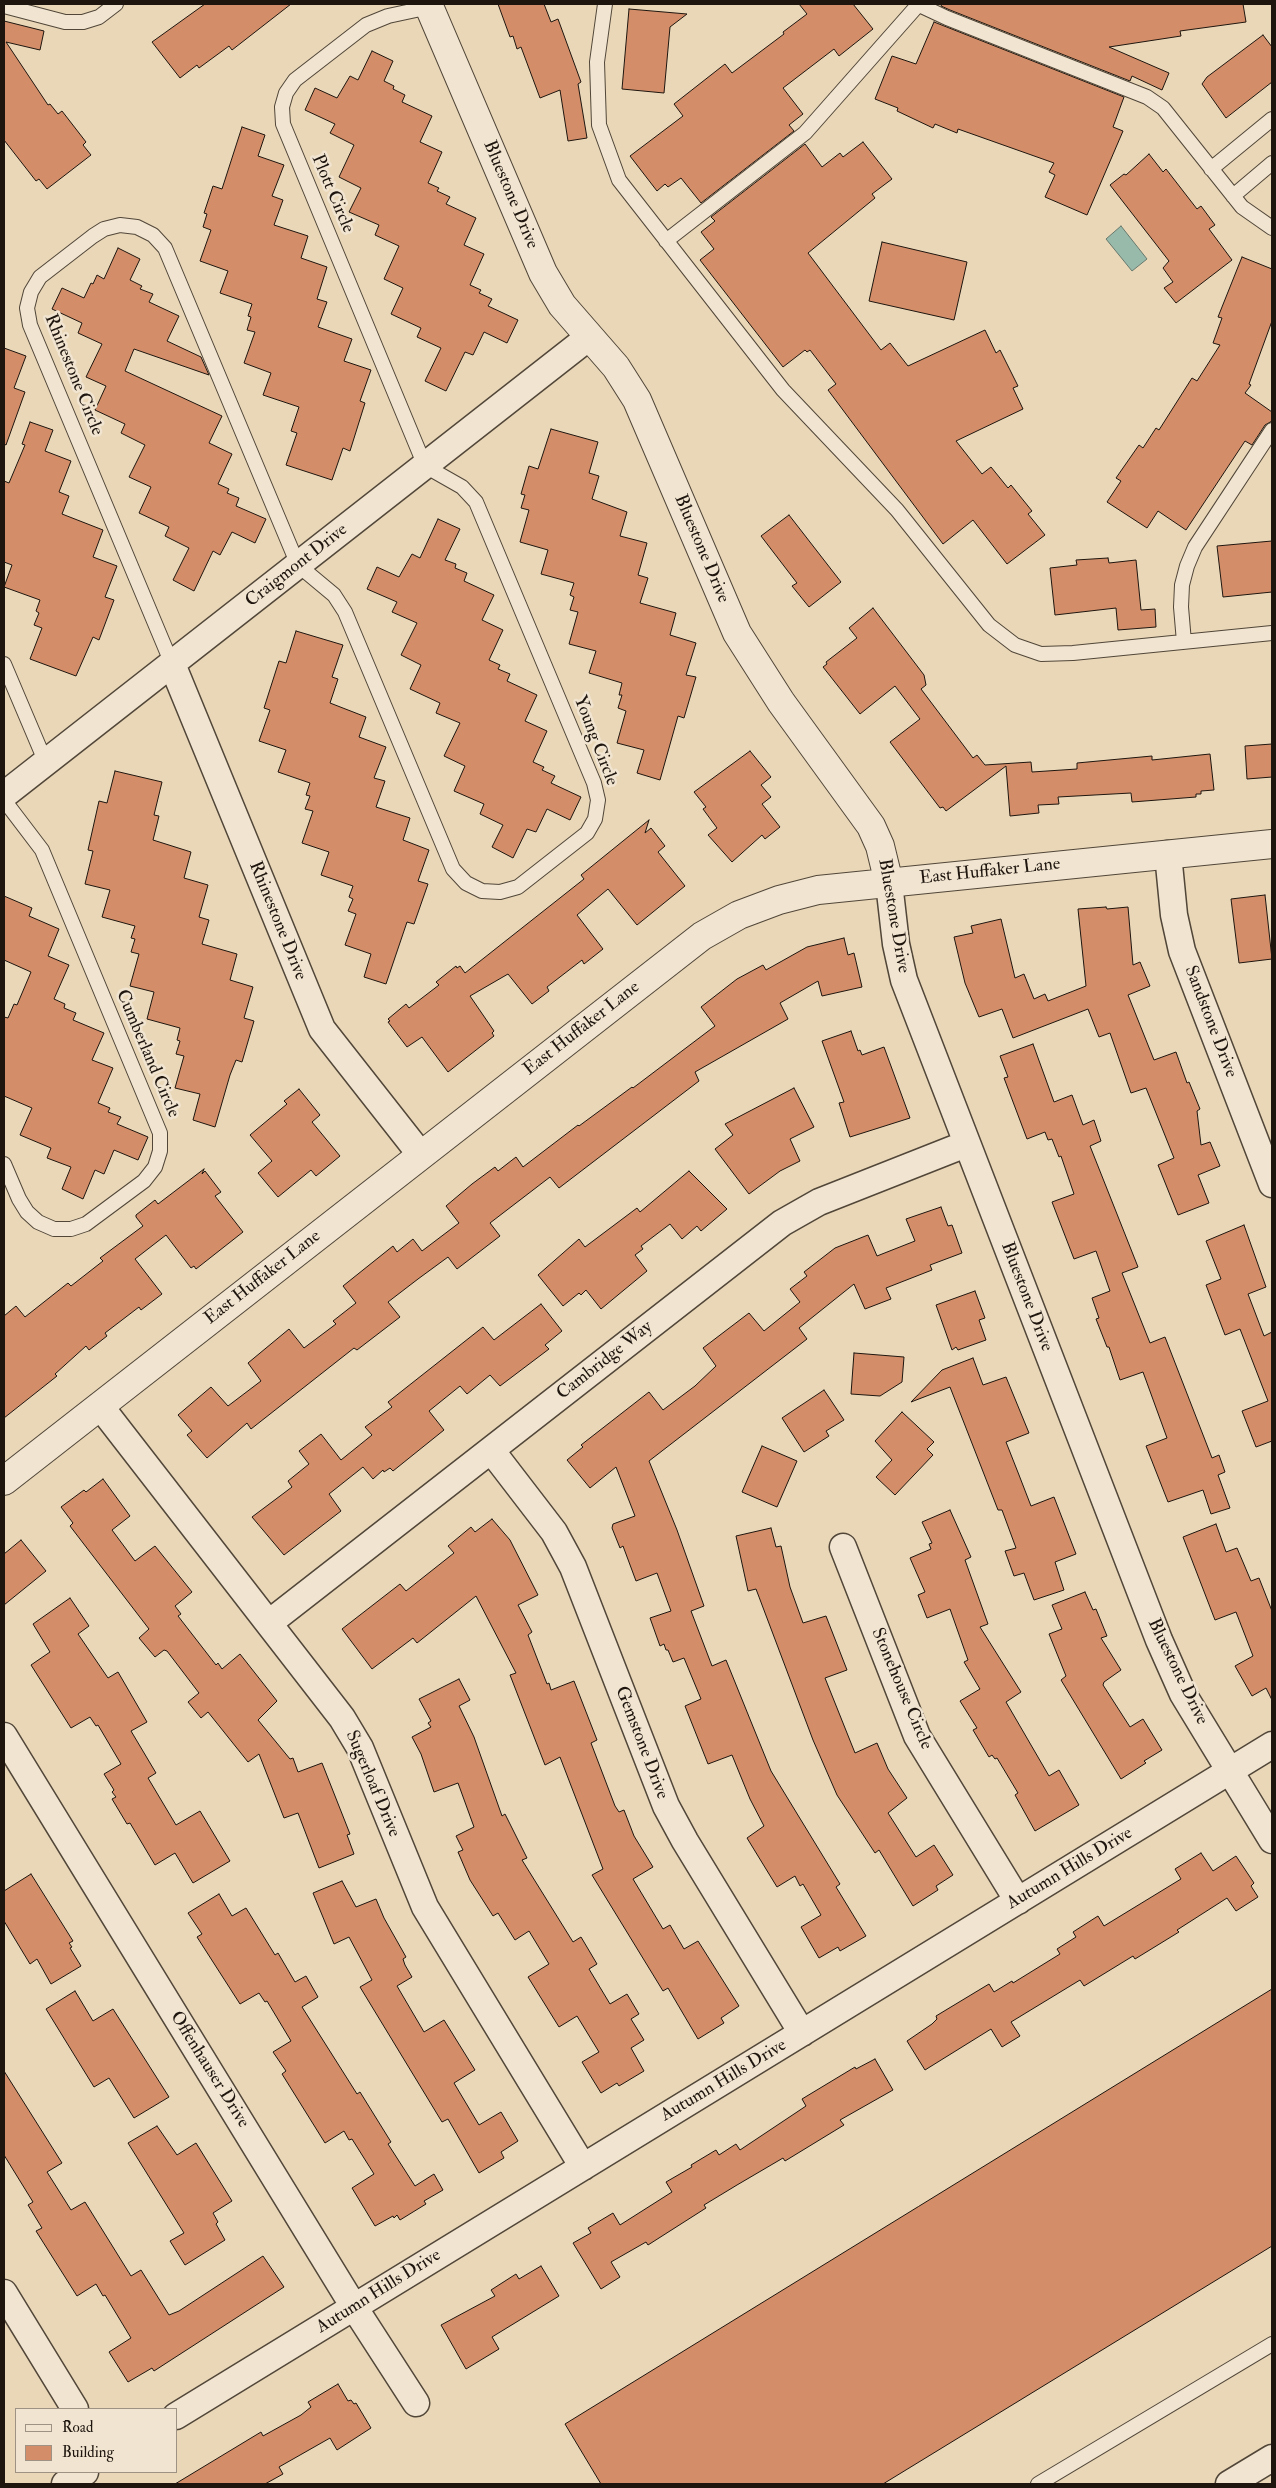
<!DOCTYPE html>
<html>
<head>
<meta charset="utf-8">
<style>
	body { margin:0 }
	#map { position:relative; width:1276px; height:2488px; overflow:hidden; background:#e9d7b8; font-family:"IM FELL Double Pica",serif }
	canvas { display:block }
	.frame { position:absolute; inset:0; border:5px solid #1e150e; pointer-events:none }
	.legend { position:absolute; left:15px; top:2408px; width:162px; height:65px; box-sizing:border-box; background:#f1e5d1; border:1px solid #9d9283; margin:0; padding:6px 9px; list-style:none; font-size:15px; color:#1e150e }
	.legend li { display:flex; align-items:center; gap:10px; height:25px }
	.legend b { width:25px; border:1px solid #9d9283 }
</style>
</head>
<body>
<div id="map">
<canvas width="1276" height="2488"></canvas>
<div class="frame"></div>
<ul class="legend">
<li><b style="height:6px;background:#f1e5d1"></b>Road</li>
<li><b style="height:14px;background:#d38e69"></b>Building</li>
</ul>
</div>
<script>
const ctx = document.querySelector('canvas').getContext('2d');
ctx.lineJoin = 'round';
function paint(path, color) { ctx.fillStyle = color; ctx.fill(path, 'evenodd'); }
const poly = rows => new Path2D(rows.map(r => 'M' + r).join(''));
function trace(path, color, width, dash) { ctx.strokeStyle = color; ctx.lineWidth = width; ctx.lineCap = dash ? 'butt' : 'round'; ctx.setLineDash(dash || []); ctx.stroke(path); }
function drawText(font, color, halo, rows, align = 'center') {
  ctx.font = font + ' "IM FELL Double Pica",serif'; ctx.lineWidth = 5; ctx.setLineDash([]); ctx.textBaseline = 'middle'; ctx.strokeStyle = halo; ctx.fillStyle = color; for (const [text, x, y, turn = 0] of rows) {
    ctx.save(); ctx.translate(x, y); ctx.rotate((+turn || 0) * Math.PI / 180); ctx.textAlign = isNaN(turn) ? turn : align; if (halo) ctx.strokeText(text, 0, 0); ctx.fillText(text, 0, 0); ctx.restore();
  }
}
const water = poly([
	[1121,226,1147,259,1132,271,1106,239,1121,226]
]);
paint(water, '#98baab');
trace(water, '#67786c', 1);
const building = poly([
	[205,4,291,4,232,50,229,46,199,68,197,65,180,78,152,42,205,4],
	[498,4,544,4,551,22,558,19,581,82,578,84,587,138,568,141,560,90,540,98,521,47,517,49,513,36,510,37,498,4],
	[799,4,853,4,873,29,839,56,834,49,783,88,803,114,789,125,794,131,701,203,681,178,668,187,665,184,657,191,630,156,683,116,674,104,725,64,732,73,784,34,783,32,807,14,799,4],
	[942,4,1243,4,1246,22,1180,31,1181,36,1109,47,1169,73,1162,90,1132,76,1130,81,950,10,941,6,942,4],
	[629,9,687,14,670,27,664,93,622,89,629,9],
	[4,21,44,31,40,50,6,42,48,105,50,104,58,114,62,111,86,142,83,145,91,155,47,189,39,179,36,181,4,140,4,21],
	[934,22,1124,97,1113,127,1123,131,1087,215,1045,197,1055,175,1049,172,1054,163,958,129,957,133,935,124,933,128,897,111,898,108,875,99,892,56,916,64,934,22],
	[1263,35,1272,47,1272,82,1226,118,1202,84,1207,77,1263,35],
	[372,51,393,61,384,81,394,86,393,89,405,95,402,102,432,116,420,142,442,152,428,183,439,188,437,191,450,197,446,204,476,218,464,245,484,254,470,285,481,290,479,293,492,299,488,306,518,320,507,343,484,332,473,355,465,352,446,391,425,381,441,348,417,337,421,328,391,314,403,288,384,279,399,246,375,235,379,225,349,212,361,188,339,177,354,145,330,133,335,124,305,110,315,88,337,98,350,76,358,80,372,51],
	[242,127,265,135,258,156,284,165,272,196,283,200,274,225,308,236,301,258,327,267,317,299,327,302,318,327,352,339,344,361,371,370,360,401,365,403,350,451,343,448,332,480,286,465,297,433,291,431,299,407,263,395,271,373,244,363,255,332,247,330,251,317,248,316,252,304,220,293,228,271,200,261,211,230,203,227,207,214,204,213,213,186,222,189,242,127],
	[863,142,892,179,872,194,875,198,808,253,881,350,890,343,908,366,985,330,996,353,1000,350,1018,386,1013,388,1023,409,956,441,982,474,991,467,1008,488,1011,485,1032,511,1028,514,1045,535,1007,564,973,520,943,544,828,390,836,384,810,350,807,352,805,350,783,367,700,260,714,249,701,232,715,221,711,217,805,144,822,167,840,153,843,157,863,142],
	[1149,154,1163,172,1166,169,1197,209,1201,206,1215,225,1209,229,1232,260,1176,303,1164,288,1173,282,1163,268,1169,261,1110,185,1124,174,1126,175,1149,154],
	[882,242,967,262,954,320,869,301,882,242],
	[118,248,140,259,130,280,142,286,140,289,153,294,149,302,179,316,167,341,201,357,209,375,134,349,125,371,222,416,209,443,232,454,218,484,229,489,227,493,239,498,236,506,266,519,255,543,232,532,220,555,213,551,194,591,173,580,189,548,165,536,169,527,139,513,151,487,129,477,145,445,121,433,125,424,95,410,106,386,86,377,102,344,78,333,82,323,52,309,62,288,84,298,91,283,93,284,97,275,104,279,118,248],
	[1242,257,1272,269,1272,321,1249,384,1251,385,1245,393,1272,412,1272,421,1265,425,1252,445,1245,441,1186,530,1158,511,1147,528,1107,502,1121,481,1116,478,1139,445,1143,448,1156,428,1159,430,1192,378,1197,381,1220,345,1213,343,1222,318,1218,317,1242,257],
	[4,348,26,356,14,388,25,392,6,445,4,444,4,348],
	[30,422,53,430,45,451,71,461,59,492,69,496,62,514,103,530,93,557,117,566,105,597,114,600,99,640,93,637,76,676,30,659,42,628,34,625,39,613,36,611,40,600,4,587,12,565,4,562,4,481,9,483,25,445,22,444,30,422],
	[551,429,598,442,589,473,599,476,592,499,627,512,620,536,647,543,638,575,648,578,640,603,676,613,670,635,696,643,686,675,696,677,684,718,678,716,660,780,637,773,644,750,617,743,626,711,618,708,622,695,619,695,622,683,589,673,596,651,569,644,578,612,570,610,574,597,570,595,574,583,541,574,548,550,520,542,529,510,521,508,525,495,521,494,529,466,538,469,551,429],
	[789,515,841,582,809,607,792,586,797,583,761,536,789,515],
	[438,519,460,529,445,560,456,564,455,568,467,573,464,581,494,595,482,620,503,630,489,660,500,665,498,669,510,674,507,681,537,695,525,721,547,731,533,762,544,767,542,770,555,776,551,783,581,797,570,820,547,809,536,832,527,829,513,858,492,847,503,825,480,814,484,804,454,791,465,766,444,756,460,723,436,713,440,703,410,689,421,665,401,655,417,623,392,612,397,602,367,589,377,567,399,577,412,554,420,558,438,519],
	[1272,541,1272,592,1223,597,1217,546,1272,541],
	[1108,558,1109,563,1136,560,1141,610,1155,609,1156,627,1118,630,1116,608,1055,615,1050,568,1077,565,1076,560,1108,558],
	[873,608,924,675,926,685,921,689,973,758,977,755,985,765,1031,762,1032,772,1077,769,1077,763,1152,756,1152,760,1210,754,1214,790,1201,791,1201,794,1196,794,1196,797,1132,802,1131,793,1058,797,1059,804,1038,805,1039,813,1010,816,1006,766,946,811,943,807,940,808,890,742,920,719,895,686,860,714,823,667,827,664,826,662,857,638,849,628,873,608],
	[296,631,343,645,332,677,338,679,330,703,366,717,359,737,386,747,374,778,385,781,376,807,410,818,403,840,429,850,418,881,428,884,414,924,407,922,386,984,364,977,371,954,345,945,356,914,348,911,353,899,349,897,353,886,321,875,329,852,302,843,313,811,305,809,310,796,306,795,310,783,278,772,286,750,259,741,270,710,264,708,279,661,286,663,296,631],
	[1272,744,1272,777,1247,779,1245,746,1272,744],
	[750,751,771,777,761,785,771,797,762,804,780,827,765,839,762,835,732,862,708,835,717,828,703,809,706,807,694,792,750,751],
	[115,771,162,782,154,815,159,816,153,840,191,852,184,878,208,885,199,917,209,920,202,944,237,954,230,980,253,987,244,1018,254,1021,242,1062,236,1060,230,1075,215,1127,193,1120,200,1094,175,1088,184,1056,176,1054,180,1041,177,1040,180,1028,147,1019,154,992,130,986,139,954,131,952,135,939,131,938,135,926,102,917,110,890,85,884,93,851,88,850,99,801,107,803,115,771],
	[649,820,645,833,651,828,665,846,658,852,685,886,637,925,608,889,577,915,603,949,584,964,582,960,547,987,549,991,532,1004,508,974,470,996,494,1031,492,1033,494,1036,448,1072,422,1037,407,1047,388,1022,390,1021,388,1019,406,1004,409,1008,439,985,436,982,456,966,457,968,460,966,465,973,584,879,581,875,649,820],
	[1265,895,1272,959,1239,963,1231,899,1265,895],
	[4,896,32,908,29,916,59,929,48,956,69,965,54,999,65,1004,64,1008,76,1013,73,1020,104,1033,92,1060,113,1068,98,1103,110,1108,108,1112,121,1117,117,1124,148,1137,138,1160,114,1150,104,1174,95,1170,83,1199,62,1189,71,1167,47,1158,51,1148,20,1135,32,1108,4,1096,4,1017,8,1018,14,1004,17,1005,31,972,4,960,4,896],
	[1106,907,1107,909,1128,907,1133,965,1140,962,1150,986,1128,995,1154,1060,1176,1052,1187,1083,1189,1082,1200,1109,1197,1111,1201,1145,1210,1142,1220,1166,1198,1175,1209,1203,1178,1215,1158,1165,1174,1158,1146,1088,1131,1093,1110,1033,1099,1037,1088,1009,1013,1038,1002,1009,979,1017,965,983,954,937,973,933,971,926,1001,919,1015,978,1024,974,1034,999,1045,994,1048,1001,1086,986,1078,909,1106,907],
	[844,938,848,955,854,953,862,987,822,996,818,981,780,1003,788,1019,695,1072,699,1081,559,1188,550,1177,490,1223,500,1236,457,1269,448,1257,418,1279,388,1302,400,1317,357,1350,354,1348,251,1429,247,1423,207,1458,187,1435,192,1431,178,1415,211,1387,228,1406,261,1381,248,1363,289,1329,304,1348,336,1324,333,1321,356,1303,343,1286,393,1246,397,1252,413,1239,422,1251,459,1223,446,1206,472,1184,495,1167,498,1171,516,1157,523,1167,578,1125,579,1126,632,1087,633,1088,715,1026,701,1007,737,979,763,965,766,970,807,947,844,938],
	[851,1031,858,1051,860,1050,862,1055,884,1047,910,1118,850,1137,839,1103,844,1102,822,1041,851,1031],
	[1033,1044,1054,1102,1072,1095,1083,1125,1094,1120,1101,1141,1090,1146,1138,1267,1122,1273,1150,1343,1165,1337,1212,1458,1219,1455,1225,1472,1218,1475,1230,1508,1211,1514,1203,1490,1168,1502,1146,1446,1167,1438,1143,1372,1120,1380,1109,1347,1107,1347,1096,1319,1099,1318,1092,1298,1110,1291,1096,1251,1074,1259,1052,1202,1074,1194,1061,1156,1059,1157,1052,1139,1048,1140,1045,1132,1027,1139,1004,1078,1008,1077,1000,1056,1033,1044],
	[794,1088,814,1127,790,1139,800,1161,780,1171,749,1194,715,1149,733,1135,725,1124,794,1088],
	[299,1089,320,1115,312,1122,340,1156,316,1176,311,1170,278,1197,258,1173,272,1161,250,1135,287,1104,284,1101,299,1089],
	[204,1169,202,1174,205,1171,221,1192,215,1196,243,1232,196,1269,194,1266,191,1268,166,1235,135,1259,162,1294,141,1310,139,1307,105,1333,107,1336,89,1350,86,1346,55,1374,57,1376,4,1418,4,1316,16,1306,25,1317,68,1283,71,1286,103,1261,100,1258,143,1226,136,1217,136,1215,155,1200,158,1204,204,1169],
	[689,1171,727,1209,701,1231,697,1226,682,1239,670,1224,641,1246,643,1249,635,1255,647,1271,601,1309,586,1290,581,1295,579,1293,563,1306,538,1275,579,1239,585,1247,637,1208,640,1212,689,1171],
	[941,1207,948,1226,952,1225,962,1253,930,1265,932,1270,886,1288,891,1299,865,1309,854,1284,799,1328,807,1339,649,1461,677,1530,704,1606,691,1611,712,1666,726,1660,771,1771,840,1884,836,1887,866,1936,840,1951,838,1947,819,1958,801,1927,821,1915,803,1884,800,1886,795,1876,777,1887,747,1838,764,1826,750,1799,732,1755,708,1764,685,1706,701,1699,684,1658,673,1662,668,1650,666,1650,664,1644,660,1646,650,1618,671,1611,657,1573,636,1581,623,1546,620,1548,612,1528,613,1524,635,1516,616,1467,590,1488,567,1460,583,1447,581,1445,649,1392,663,1410,695,1386,716,1366,703,1348,749,1313,764,1331,800,1302,790,1289,807,1276,804,1272,835,1248,868,1235,877,1256,915,1241,906,1219,941,1207],
	[1244,1225,1266,1287,1248,1294,1264,1336,1272,1332,1272,1441,1256,1447,1242,1411,1268,1401,1240,1329,1225,1335,1206,1285,1221,1279,1206,1241,1244,1225],
	[975,1291,985,1318,979,1320,986,1340,958,1350,956,1347,952,1350,936,1305,975,1291],
	[541,1304,562,1331,545,1345,549,1349,500,1386,490,1375,467,1394,460,1386,429,1411,444,1430,393,1471,390,1468,384,1472,383,1470,373,1479,363,1467,329,1494,341,1511,284,1555,252,1517,292,1487,288,1481,309,1464,299,1451,321,1434,341,1460,372,1435,365,1427,392,1407,388,1402,483,1327,494,1340,541,1304],
	[854,1353,904,1357,902,1382,880,1396,851,1394,854,1353],
	[973,1358,983,1385,1006,1377,1029,1433,1006,1442,1019,1475,1031,1506,1054,1497,1076,1554,1055,1562,1064,1590,1034,1600,1024,1573,1014,1576,1005,1551,1016,1548,1002,1510,998,1510,950,1387,911,1402,942,1370,973,1358],
	[824,1390,844,1420,826,1431,829,1436,804,1452,782,1418,824,1390],
	[902,1412,934,1442,927,1449,933,1455,895,1495,876,1477,892,1460,875,1441,902,1412],
	[762,1446,797,1461,777,1507,742,1492,762,1446],
	[103,1479,130,1516,112,1530,135,1561,155,1546,192,1592,175,1606,181,1614,178,1616,216,1665,218,1663,222,1669,240,1654,277,1701,258,1720,290,1759,293,1758,298,1772,322,1763,350,1834,347,1835,354,1854,319,1868,298,1813,284,1818,259,1754,248,1762,208,1712,201,1718,188,1702,199,1693,167,1651,164,1650,155,1657,139,1638,149,1629,70,1526,73,1523,61,1507,84,1490,86,1492,103,1479],
	[950,1510,971,1557,965,1560,988,1624,980,1627,1021,1692,1006,1702,1049,1776,1059,1770,1079,1805,1035,1831,1015,1795,1018,1793,997,1758,995,1759,992,1755,989,1757,973,1730,977,1728,960,1701,980,1689,964,1662,968,1660,950,1609,927,1618,918,1595,925,1592,910,1558,931,1549,929,1544,932,1543,922,1522,950,1510],
	[492,1519,510,1540,538,1595,518,1605,532,1632,528,1635,547,1684,549,1683,551,1690,574,1681,597,1740,591,1743,615,1806,619,1812,624,1810,634,1836,653,1867,633,1879,663,1929,670,1925,684,1949,698,1941,739,2006,721,2018,724,2023,698,2039,668,1988,663,1991,592,1875,603,1869,560,1757,545,1765,510,1675,516,1673,476,1596,417,1643,413,1638,372,1669,342,1629,400,1584,406,1591,454,1553,448,1546,471,1527,475,1532,492,1519],
	[1216,1524,1226,1552,1237,1548,1251,1581,1259,1578,1272,1611,1272,1700,1266,1688,1252,1696,1235,1666,1253,1656,1236,1612,1215,1620,1183,1537,1216,1524],
	[771,1528,776,1547,781,1546,790,1587,803,1623,826,1616,847,1670,825,1678,855,1753,877,1743,888,1769,907,1798,888,1813,916,1857,934,1845,953,1875,936,1886,938,1890,913,1906,879,1850,875,1853,837,1795,813,1740,756,1589,748,1591,736,1536,771,1528],
	[21,1540,46,1571,4,1605,4,1554,21,1540],
	[1085,1592,1093,1610,1096,1609,1107,1636,1101,1638,1121,1670,1104,1682,1103,1685,1130,1727,1143,1719,1162,1750,1144,1761,1146,1763,1121,1779,1061,1680,1066,1676,1049,1634,1062,1629,1052,1605,1085,1592],
	[70,1598,89,1626,78,1634,108,1678,118,1672,147,1722,131,1731,156,1773,148,1778,176,1825,200,1811,230,1861,193,1883,175,1853,155,1865,130,1823,127,1824,112,1799,116,1797,112,1792,114,1790,104,1774,121,1764,98,1725,96,1726,90,1717,71,1728,31,1665,50,1652,33,1624,70,1598],
	[459,1679,470,1700,459,1706,474,1737,502,1816,505,1814,527,1858,522,1860,573,1942,581,1937,597,1964,589,1969,610,2004,627,1994,639,2014,631,2019,644,2040,631,2048,644,2071,619,2086,617,2083,601,2093,582,2062,599,2052,577,2016,559,2027,528,1977,549,1964,529,1931,515,1940,498,1913,493,1916,470,1880,458,1852,463,1850,456,1836,474,1827,458,1783,434,1792,421,1754,412,1737,431,1727,428,1723,431,1721,419,1699,459,1679],
	[1201,1853,1213,1871,1236,1856,1254,1883,1251,1886,1258,1897,1236,1911,1227,1898,1177,1930,1179,1932,1135,1959,1133,1956,1084,1986,1080,1980,1011,2022,1020,2036,1002,2047,991,2029,925,2070,907,2041,932,2024,937,2019,936,2016,989,1984,994,1992,1012,1981,1013,1983,1060,1954,1057,1949,1076,1937,1073,1932,1098,1916,1104,1926,1181,1879,1175,1869,1201,1853],
	[31,1874,73,1941,69,1943,72,1947,70,1948,81,1966,51,1984,37,1959,30,1964,4,1921,4,1891,31,1874],
	[342,1881,356,1907,376,1899,384,1918,406,1957,403,1959,405,1965,412,1977,397,1986,424,2032,444,2020,475,2070,454,2083,479,2125,501,2112,518,2141,501,2152,504,2158,479,2173,448,2119,442,2122,360,1987,372,1980,349,1937,334,1944,313,1893,342,1881],
	[219,1894,232,1916,246,1908,275,1955,278,1953,295,1982,306,1976,318,1997,302,2007,357,2094,360,2092,391,2142,388,2144,415,2186,434,2174,443,2190,424,2201,426,2204,400,2220,397,2215,394,2218,393,2216,375,2226,352,2188,374,2174,352,2139,349,2140,344,2131,325,2143,282,2074,286,2071,273,2052,291,2041,267,2001,265,2002,259,1993,240,2004,197,1937,202,1934,188,1913,219,1894],
	[1272,1989,1272,2246,883,2484,601,2484,565,2424,1272,1989],
	[75,1991,93,2021,113,2009,169,2097,134,2118,109,2078,94,2087,46,2009,75,1991],
	[875,2059,893,2090,840,2120,844,2125,785,2161,783,2158,737,2185,704,2205,706,2208,648,2245,646,2242,611,2262,620,2277,601,2289,573,2243,591,2233,588,2228,613,2213,620,2225,672,2192,666,2182,692,2167,691,2165,716,2150,719,2155,736,2144,740,2150,806,2106,802,2099,855,2067,856,2069,875,2059],
	[4,2071,62,2163,47,2172,71,2210,85,2202,131,2276,141,2270,169,2315,179,2311,263,2256,284,2287,154,2371,152,2368,128,2382,109,2352,131,2338,105,2295,103,2296,96,2284,77,2296,36,2231,42,2228,28,2205,33,2202,4,2155,4,2071],
	[157,2126,177,2155,196,2143,232,2201,213,2213,218,2222,216,2224,225,2240,185,2265,170,2241,184,2233,128,2143,157,2126],
	[541,2266,559,2296,492,2337,499,2349,466,2369,441,2325,495,2296,491,2290,516,2274,519,2279,541,2266],
	[338,2384,348,2401,351,2400,354,2404,356,2403,371,2428,337,2450,330,2438,279,2467,283,2474,265,2484,175,2484,261,2432,263,2436,301,2415,311,2407,308,2402,338,2384]
]);
paint(building, '#d38e69');
trace(building, '#1e150e', 1);
const service = poly([
	[605,4,597,62,599,125,619,180,783,390,897,510,989,625,1015,645,1041,654,1073,653,1272,633],
	[917,4,947,18,1147,97,1163,108,1242,207,1272,228],
	[4,6,65,22,83,22,99,17,116,4],
	[1211,169,1272,119],
	[1233,196,1272,163],
	[666,241,805,133,918,5],
	[1184,642,1181,607,1182,585,1187,566,1195,547,1272,430],
	[4,664,46,763],
	[172,664,30,325,27,308,31,292,40,277,93,236,104,229,120,225,137,227,153,235,165,248,298,565,334,595,345,612,453,869,466,883,482,891,500,892,518,887,587,833,595,819,598,800,594,783,476,502,462,487,425,466,283,124,282,107,286,93,295,80,366,25,388,16,430,7],
	[4,800,42,850,160,1133,160,1151,155,1167,144,1181,86,1224,71,1229,54,1229,38,1222,27,1212,19,1199,4,1164],
	[1038,2484,1272,2344]
]);
const minor = poly([
	[172,664,322,1029,421,1155],
	[4,795,589,337],
	[1168,854,1174,915,1182,951,1272,1184],
	[889,883,896,944,904,980,1159,1640,1183,1694,1272,1840],
	[100,1406,342,1718,360,1748,425,1907,583,2167],
	[491,1450,554,1532,573,1567,666,1806,685,1841,802,2033],
	[843,1547,917,1736,1018,1901],
	[269,1623,782,1223,819,1202,966,1144],
	[4,1736,354,2307,416,2403],
	[4,2293,75,2409],
	[176,2416,1272,1745],
	[65,2484,85,2472],
	[1229,2484,1272,2458]
]);
const tertiary = poly([
	[428,4,543,273,562,305,616,367,637,400,737,633,781,702,871,826,880,846,889,883],
	[4,1481,702,936,739,915,779,900,818,890,1272,844]
]);
trace(service, '#514638', 16);
trace(minor, '#514638', 29);
trace(tertiary, '#514638', 30);
trace(service, '#f1e5d1', 14);
trace(minor, '#f1e5d1', 26);
trace(tertiary, '#f1e5d1', 28);
drawText('18px', '#1e150e', '#f1e5d1', [
	["Plott Circle",332,194,67],
	["Bluestone Drive",510,195,67],
	["Rhinestone Circle",73,375,68],
	["Bluestone Drive",701,549,67],
	["Craigmont Drive",297,566,-38],
	["Young Circle",595,741,69],
	["East Huffaker Lane",990,872,-6],
	["Bluestone Drive",893,916,80],
	["Rhinestone Drive",277,921,68],
	["Sandstone Drive",1210,1022,69],
	["East Huffaker Lane",582,1029,-38],
	["Cumberland Circle",147,1054,67],
	["East Huffaker Lane",263,1278,-38],
	["Bluestone Drive",1026,1297,69],
	["Cambridge Way",605,1361,-38],
	["Bluestone Drive",1177,1672,64],
	["Stonehouse Circle",901,1689,67],
	["Gemstone Drive",641,1743,69],
	["Sugerloaf Drive",372,1784,67],
	["Autumn Hills Drive",1070,1869,-31],
	["Offenhauser Drive",209,2070,58],
	["Autumn Hills Drive",724,2081,-31],
	["Autumn Hills Drive",379,2292,-32]
]);
</script>
</body>
</html>
